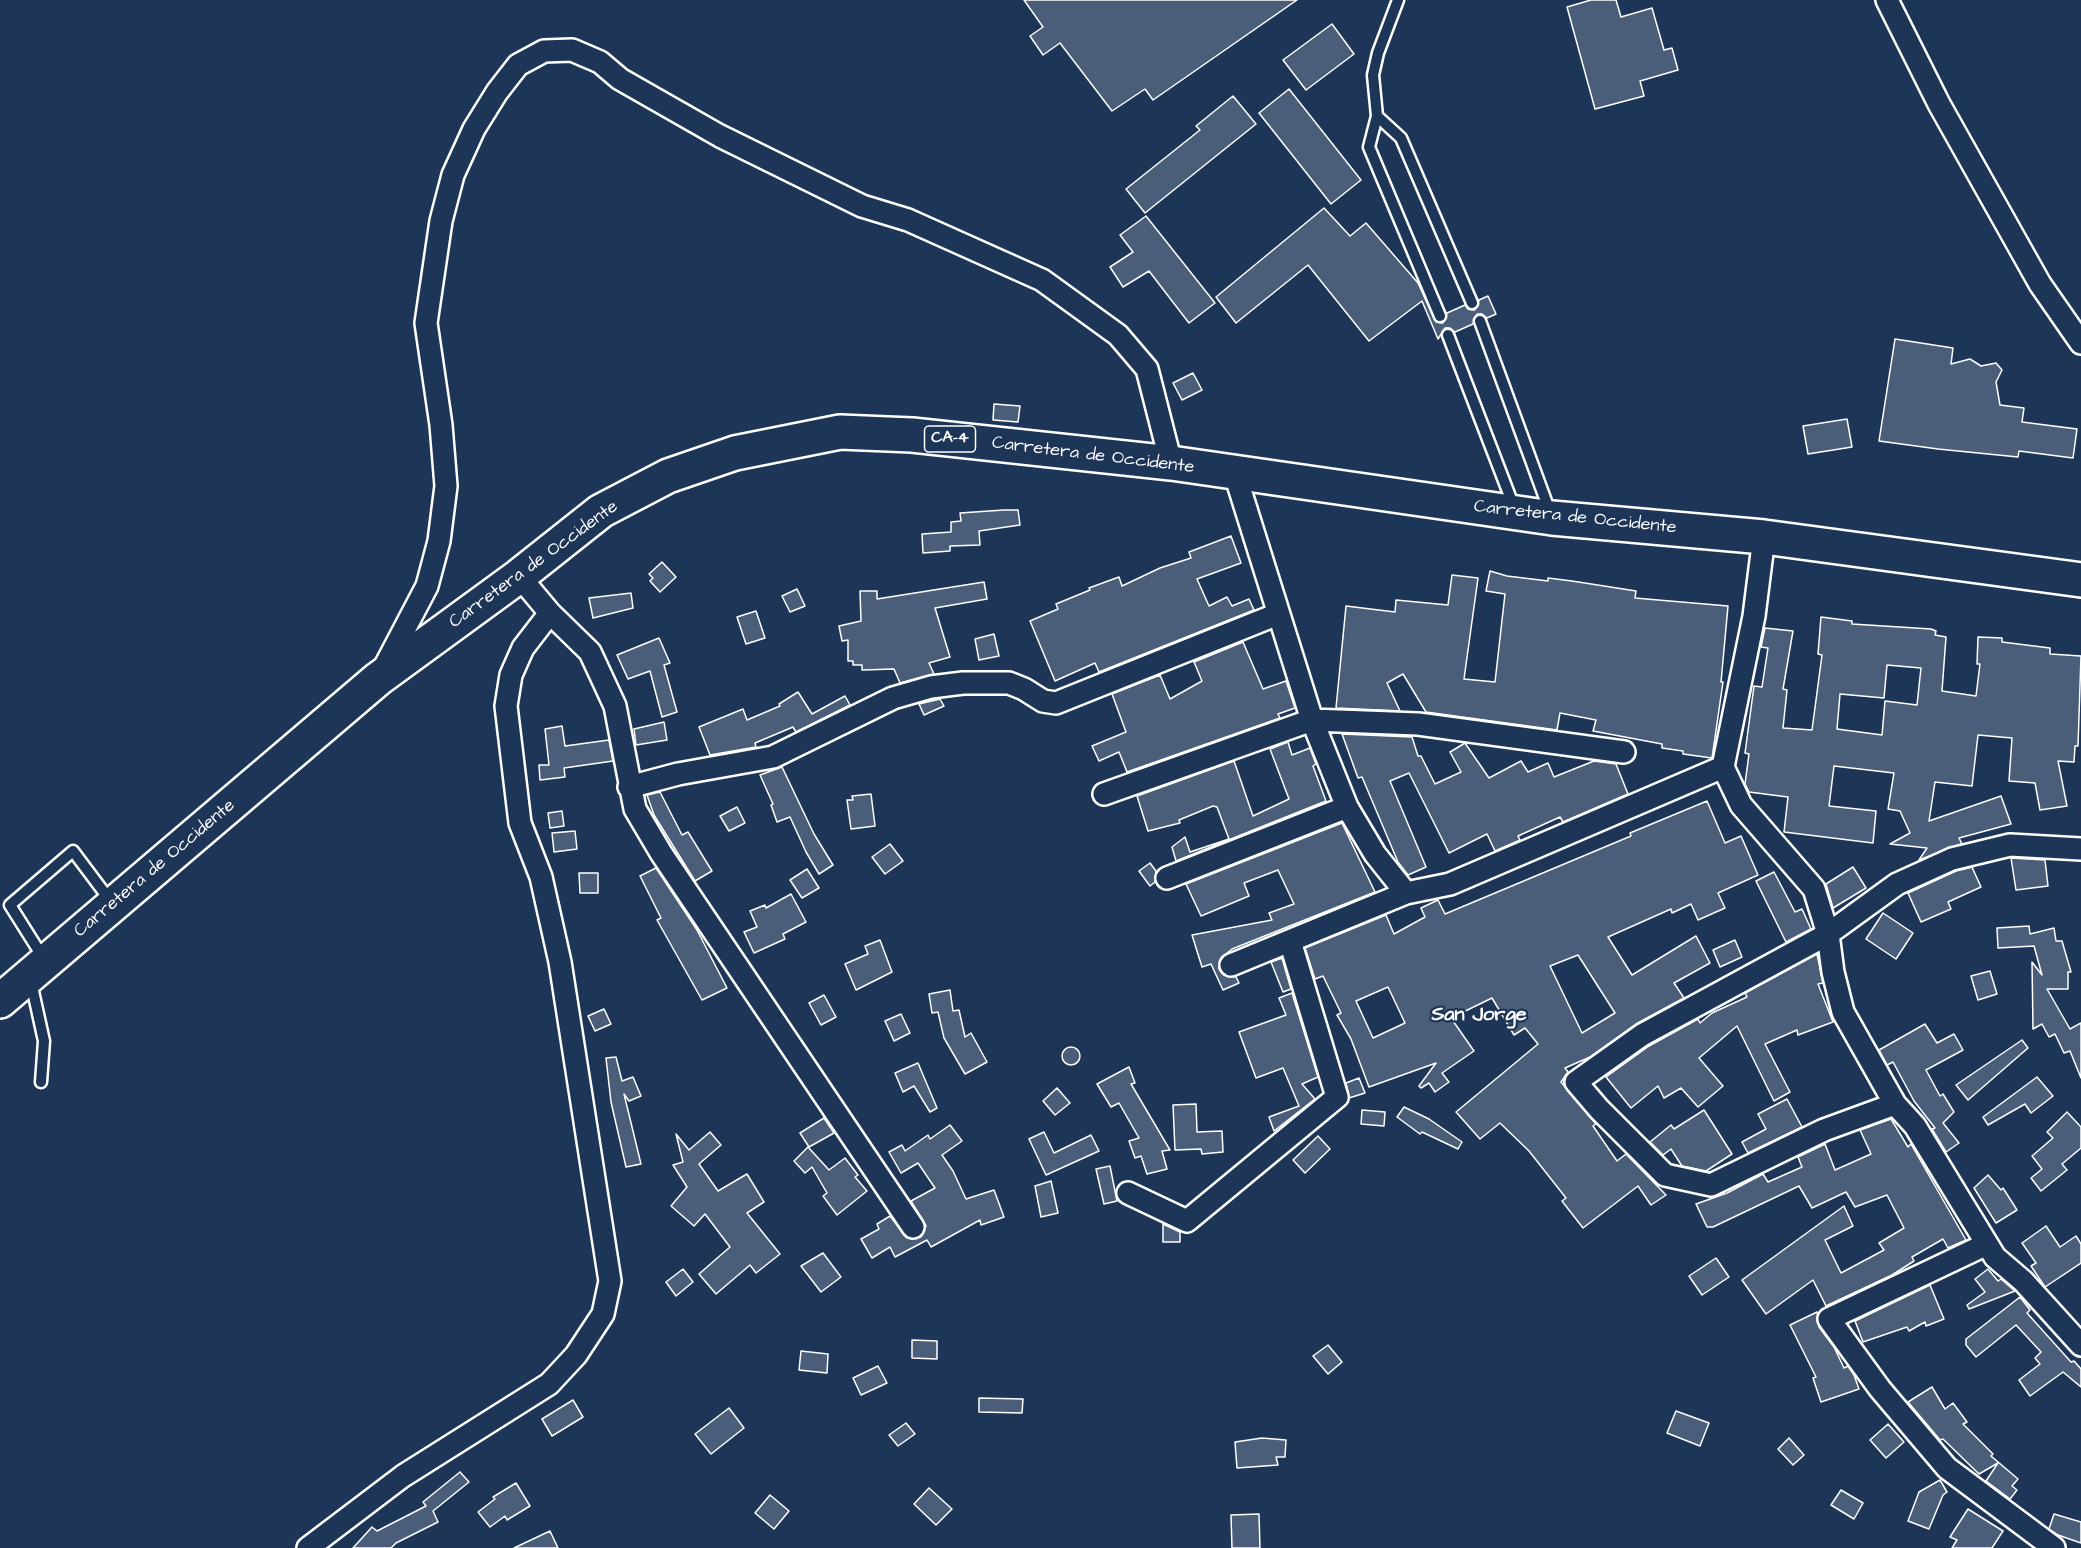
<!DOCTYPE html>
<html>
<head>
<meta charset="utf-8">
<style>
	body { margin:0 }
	canvas { display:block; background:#1d3557 }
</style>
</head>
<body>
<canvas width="2081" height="1548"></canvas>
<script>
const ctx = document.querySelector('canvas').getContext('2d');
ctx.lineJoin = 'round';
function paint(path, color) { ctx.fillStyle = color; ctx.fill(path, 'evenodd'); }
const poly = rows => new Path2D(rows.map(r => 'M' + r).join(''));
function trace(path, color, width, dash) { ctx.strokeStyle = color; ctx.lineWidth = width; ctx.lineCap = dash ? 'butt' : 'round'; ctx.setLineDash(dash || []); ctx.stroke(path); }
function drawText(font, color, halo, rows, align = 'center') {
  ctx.font = font + ' "Architects Daughter",sans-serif'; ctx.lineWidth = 4.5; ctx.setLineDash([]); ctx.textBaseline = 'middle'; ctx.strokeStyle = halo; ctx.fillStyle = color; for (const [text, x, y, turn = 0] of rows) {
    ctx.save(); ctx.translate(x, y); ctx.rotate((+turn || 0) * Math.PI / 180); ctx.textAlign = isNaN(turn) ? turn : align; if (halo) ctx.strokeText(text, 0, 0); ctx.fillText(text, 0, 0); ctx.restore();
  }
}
const building = poly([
	[1024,0,1297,0,1153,100,1145,89,1112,111,1060,43,1043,55,1030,36,1043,27,1024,0],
	[1591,0,1616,0,1621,17,1652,8,1664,50,1672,48,1678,70,1640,81,1644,96,1595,109,1567,7,1591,0],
	[1332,24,1354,54,1306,90,1283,60,1332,24],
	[1289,89,1361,180,1331,204,1259,113,1289,89],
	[1233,96,1256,124,1145,213,1126,189,1200,130,1196,126,1233,96],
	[1324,208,1350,236,1366,223,1418,283,1436,322,1443,323,1447,313,1465,305,1468,309,1475,310,1479,300,1488,296,1496,314,1487,318,1482,314,1477,314,1473,324,1455,332,1450,328,1445,328,1438,339,1422,301,1369,341,1308,265,1236,323,1216,297,1324,208],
	[1146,216,1215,303,1189,323,1149,271,1123,287,1110,267,1133,252,1120,235,1146,216],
	[1895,339,1953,348,1951,364,1970,359,1981,366,1996,363,2002,370,1996,382,2000,405,2024,408,2022,422,2077,429,2073,458,2019,451,2018,457,1938,449,1879,441,1895,339],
	[1193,373,1202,390,1182,400,1173,383,1193,373],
	[994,404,1020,406,1018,422,993,420,994,404],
	[1847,419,1852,447,1808,454,1803,426,1847,419],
	[1004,510,1018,510,1020,525,979,531,980,545,950,546,950,551,923,553,922,534,951,532,951,522,961,521,960,513,1004,510],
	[1231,536,1241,563,1197,579,1209,606,1227,597,1232,606,1249,599,1254,610,1099,672,1095,663,1055,681,1030,621,1058,609,1056,604,1090,590,1089,588,1119,577,1122,586,1160,568,1191,558,1189,552,1231,536],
	[662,562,676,577,660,592,650,581,653,578,649,574,662,562],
	[1490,571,1507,576,1548,581,1548,578,1572,581,1636,591,1635,598,1728,606,1721,682,1723,682,1712,758,1683,754,1683,751,1662,748,1662,744,1593,731,1596,720,1560,713,1557,730,1426,712,1403,674,1387,683,1400,711,1336,708,1346,606,1395,612,1396,600,1448,605,1452,575,1478,578,1464,679,1495,682,1505,594,1486,591,1490,571],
	[984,582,987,599,935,608,950,657,929,663,934,674,900,683,894,669,862,670,862,665,853,665,853,661,848,661,848,640,842,641,839,626,861,621,860,591,877,591,877,599,984,582],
	[797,589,805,606,790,612,782,596,797,589],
	[631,593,633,608,593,618,589,598,631,593],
	[756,611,765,638,746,644,737,617,756,611],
	[1821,617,1852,621,1852,624,1931,629,1936,631,1935,635,1946,637,1942,691,1976,696,1980,664,1977,664,1978,637,2002,638,2002,642,2050,648,2050,654,2081,656,2078,746,2075,746,2074,762,2058,761,2067,806,2040,810,2035,783,2009,781,2012,738,1978,735,1972,786,1935,782,1929,821,2001,796,2011,824,1959,838,1962,844,1919,860,1927,848,1890,844,1910,833,1900,811,1888,809,1894,773,1834,766,1829,806,1876,811,1873,843,1784,832,1788,797,1749,792,1745,784,1749,754,1745,753,1754,686,1762,687,1768,648,1761,647,1765,628,1793,631,1783,689,1787,690,1783,728,1812,730,1822,655,1818,654,1821,617],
	[1887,665,1921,668,1917,705,1885,701,1882,735,1837,729,1840,694,1884,698,1887,665],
	[994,634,999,656,979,660,975,639,994,634],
	[659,638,670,663,664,665,677,712,662,717,650,671,628,679,617,655,659,638],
	[1243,642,1263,689,1286,681,1295,708,1278,714,1280,718,1127,772,1119,752,1099,761,1092,746,1126,732,1112,694,1160,675,1170,699,1202,681,1194,662,1243,642],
	[798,692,812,714,845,696,850,705,796,732,793,727,755,743,756,747,710,755,699,727,743,709,747,720,780,706,779,704,798,692],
	[940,699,944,706,924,715,919,704,940,699],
	[664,722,667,740,636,745,634,729,664,722],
	[562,726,565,746,609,740,613,761,564,768,565,777,540,780,539,765,549,765,545,729,562,726],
	[1342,734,1412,737,1418,756,1421,756,1435,784,1461,772,1450,752,1465,743,1489,778,1521,761,1528,772,1548,763,1554,777,1594,761,1616,764,1628,794,1563,822,1560,817,1518,836,1520,840,1495,851,1487,834,1449,853,1409,773,1390,781,1426,867,1408,875,1398,862,1362,777,1358,778,1342,734],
	[1288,742,1292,755,1310,748,1316,764,1313,766,1326,801,1176,861,1172,847,1185,837,1190,852,1229,839,1217,807,1213,806,1179,820,1180,823,1148,831,1137,796,1234,761,1253,816,1289,799,1270,749,1288,742],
	[782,767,814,834,833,865,819,874,806,852,790,817,777,822,771,805,773,804,760,775,782,767],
	[660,792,682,835,688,832,712,871,695,881,654,815,647,795,660,792],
	[871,794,875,826,851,829,847,800,853,800,852,796,871,794],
	[1707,801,1725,843,1741,836,1758,875,1718,893,1725,908,1698,920,1691,904,1672,913,1671,909,1608,937,1632,975,1696,936,1710,963,1674,983,1684,998,1636,1024,1590,1057,1565,1068,1568,1072,1561,1082,1596,1124,1593,1126,1617,1161,1626,1154,1666,1195,1651,1205,1638,1186,1583,1228,1562,1201,1566,1198,1529,1151,1500,1123,1480,1139,1456,1112,1538,1044,1525,1028,1514,1035,1492,998,1451,1018,1474,1051,1442,1073,1449,1082,1435,1092,1429,1083,1421,1088,1419,1086,1436,1063,1369,1087,1351,1039,1337,1015,1341,1013,1323,976,1315,979,1305,948,1386,915,1394,934,1425,917,1421,908,1438,900,1445,914,1631,836,1630,833,1707,801],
	[1578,955,1615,1013,1582,1033,1550,966,1578,955],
	[1388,987,1405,1023,1373,1038,1356,1001,1388,987],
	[737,807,745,823,729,831,720,816,737,807],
	[562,811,564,826,550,828,548,813,562,811],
	[1342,823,1375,892,1232,949,1221,958,1219,969,1224,975,1236,977,1239,983,1223,990,1211,964,1202,967,1192,935,1272,920,1269,913,1294,904,1278,870,1244,883,1249,896,1201,916,1186,884,1342,823],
	[575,831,577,849,554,852,552,833,575,831],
	[890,844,903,861,885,874,872,857,890,844],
	[2011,858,2045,860,2048,886,2016,890,2011,858],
	[1150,863,1156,871,1155,882,1150,886,1139,871,1150,863],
	[1853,867,1866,888,1833,908,1826,884,1853,867],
	[1972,867,1981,887,1948,902,1951,909,1921,922,1908,893,1956,871,1972,867],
	[656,868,697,930,727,988,702,1000,657,920,661,918,640,876,656,868],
	[807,869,819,888,802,898,790,880,807,869],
	[1774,872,1795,912,1802,909,1811,929,1786,942,1756,881,1774,872],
	[579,873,598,873,598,893,580,893,579,873],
	[791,894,806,922,783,934,785,939,754,953,744,932,757,927,750,911,765,905,766,908,791,894],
	[1883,913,1913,933,1896,959,1866,939,1883,913],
	[2029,926,2030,934,2054,928,2056,941,2062,941,2071,972,2068,972,2068,989,2047,989,2070,1029,2081,1023,2081,1078,2070,1051,2064,1053,2055,1034,2049,1037,2042,1024,2033,1029,2032,962,2042,975,2034,946,1998,948,1997,928,2029,926],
	[880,940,892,972,856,990,845,964,868,954,865,946,880,940],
	[1735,940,1742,957,1720,967,1713,950,1735,940],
	[1817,954,1823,983,1818,984,1833,1022,1798,1035,1797,1030,1765,1044,1790,1092,1774,1101,1737,1026,1699,1058,1723,1086,1698,1107,1681,1088,1664,1098,1658,1086,1631,1108,1606,1077,1649,1046,1698,1019,1700,1023,1712,1013,1747,997,1745,993,1817,954],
	[1282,958,1291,989,1283,992,1271,962,1282,958],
	[1990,971,1997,994,1978,1000,1971,976,1990,971],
	[950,990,953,1011,959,1010,965,1037,971,1033,987,1062,965,1074,944,1038,938,1012,932,1013,929,994,950,990],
	[1292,993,1318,1077,1302,1084,1315,1099,1274,1131,1269,1117,1299,1106,1283,1068,1256,1078,1239,1032,1286,1015,1279,998,1292,993],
	[824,995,836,1017,821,1025,809,1003,824,995],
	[604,1009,611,1024,595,1031,588,1016,604,1009],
	[901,1014,910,1033,894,1041,885,1021,901,1014],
	[1925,1024,1937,1043,1954,1034,1963,1050,1926,1070,1940,1096,1943,1094,1954,1112,1943,1123,1959,1143,1946,1152,1932,1129,1935,1128,1914,1101,1893,1062,1887,1065,1879,1050,1925,1024],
	[2022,1040,2028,1048,1968,1100,1956,1085,2022,1040],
	'1062 1056a9 9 0 1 1 18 0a9 9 0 1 1-18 0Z',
	[616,1057,622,1081,633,1077,641,1096,629,1101,624,1094,641,1164,626,1167,611,1102,606,1058,616,1057],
	[918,1063,937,1108,930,1112,914,1086,903,1092,895,1073,918,1063],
	[1129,1067,1135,1083,1131,1084,1170,1150,1162,1151,1167,1169,1147,1174,1141,1156,1135,1158,1129,1141,1139,1138,1119,1103,1111,1107,1097,1084,1129,1067],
	[2037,1077,2053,1096,2031,1113,2025,1104,1988,1125,1983,1117,2037,1077],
	[1359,1078,1365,1093,1349,1098,1346,1083,1359,1078],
	[1057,1088,1070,1103,1055,1115,1043,1101,1057,1088],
	[1787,1099,1802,1127,1748,1153,1742,1142,1766,1129,1758,1114,1787,1099],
	[1196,1104,1197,1132,1222,1131,1223,1152,1202,1154,1201,1149,1175,1150,1173,1105,1196,1104],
	[1404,1107,1429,1119,1462,1142,1458,1149,1422,1132,1420,1134,1397,1117,1404,1107],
	[1362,1110,1385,1112,1384,1126,1361,1124,1362,1110],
	[1704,1110,1732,1154,1706,1171,1682,1166,1671,1149,1663,1155,1650,1142,1671,1125,1674,1129,1704,1110],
	[2067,1112,2081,1127,2081,1148,2062,1164,2067,1170,2041,1191,2031,1178,2042,1169,2032,1156,2053,1138,2047,1132,2067,1112],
	[824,1118,834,1133,809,1147,800,1133,824,1118],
	[1891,1119,1908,1147,1911,1144,1966,1240,1948,1248,1943,1239,1912,1257,1914,1261,1892,1275,1826,1306,1813,1280,1766,1314,1742,1280,1844,1206,1853,1226,1825,1240,1841,1273,1884,1250,1879,1243,1904,1228,1887,1195,1855,1207,1846,1192,1812,1208,1799,1186,1713,1227,1707,1227,1696,1204,1727,1193,1763,1174,1768,1182,1802,1167,1798,1157,1825,1144,1835,1170,1871,1154,1860,1130,1891,1119],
	[950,1125,962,1141,942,1155,953,1171,966,1199,994,1190,1004,1217,981,1225,980,1220,931,1247,927,1240,895,1257,890,1247,872,1258,861,1239,879,1229,877,1224,890,1216,907,1238,921,1237,926,1226,911,1201,935,1188,918,1163,901,1173,889,1152,902,1145,905,1151,928,1135,930,1139,950,1125],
	[710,1132,721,1145,699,1164,718,1191,747,1174,764,1202,747,1213,780,1254,756,1273,750,1265,716,1294,699,1274,730,1247,705,1214,694,1226,671,1206,687,1187,673,1165,683,1162,676,1134,689,1150,710,1132],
	[1044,1132,1054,1153,1091,1135,1099,1151,1046,1175,1029,1139,1044,1132],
	[1318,1136,1330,1149,1305,1173,1293,1160,1318,1136],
	[808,1147,829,1170,845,1158,858,1175,855,1177,867,1191,837,1215,823,1196,827,1193,812,1167,805,1173,794,1161,808,1147],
	[1110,1166,1117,1201,1104,1204,1096,1169,1110,1166],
	[1988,1175,2001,1190,2003,1188,2017,1210,1996,1223,1974,1188,1988,1175],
	[1051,1181,1058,1213,1041,1217,1035,1186,1051,1181],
	[1163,1224,1180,1232,1180,1242,1163,1242,1163,1224],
	[2046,1226,2060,1247,2076,1236,2081,1244,2081,1263,2045,1287,2031,1266,2036,1263,2022,1243,2046,1226],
	[823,1253,841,1277,821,1292,801,1266,823,1253],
	[1716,1258,1729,1277,1702,1295,1689,1276,1716,1258],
	[683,1269,693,1282,676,1296,666,1282,683,1269],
	[1988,1269,1998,1281,2001,1279,2015,1291,1969,1309,1967,1305,1985,1292,1975,1279,1988,1269],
	[1930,1285,1944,1319,1926,1326,1925,1322,1909,1331,1907,1327,1863,1342,1855,1321,1930,1285],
	[2020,1297,2030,1310,2027,1313,2071,1362,2074,1361,2081,1369,2081,1387,2063,1372,2030,1396,2019,1380,2040,1364,2035,1358,2041,1352,2016,1325,1976,1357,1966,1345,1966,1339,2020,1297],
	[1817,1312,1819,1327,1834,1347,1844,1368,1848,1366,1854,1375,1859,1389,1821,1402,1813,1378,1816,1377,1790,1325,1817,1312],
	[912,1340,937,1341,937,1359,912,1358,912,1340],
	[1328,1345,1342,1362,1328,1374,1313,1356,1328,1345],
	[801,1351,828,1354,827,1373,799,1370,801,1351],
	[878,1366,887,1383,861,1395,853,1378,878,1366],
	[1932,1387,1945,1409,1953,1403,1967,1422,1963,1424,1993,1454,1991,1456,2018,1479,2012,1486,2017,1490,2010,1499,1986,1481,1998,1463,1979,1474,1943,1439,1940,1440,1908,1402,1932,1387],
	[979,1398,1023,1399,1022,1413,979,1412,979,1398],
	[573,1400,583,1417,552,1436,542,1419,573,1400],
	[729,1408,744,1428,711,1454,695,1434,729,1408],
	[1676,1411,1709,1423,1700,1446,1667,1433,1676,1411],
	[906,1423,915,1434,898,1446,889,1435,906,1423],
	[1888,1424,1904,1442,1886,1458,1870,1440,1888,1424],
	[1262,1438,1286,1440,1285,1457,1276,1457,1278,1465,1237,1468,1235,1442,1262,1438],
	[1789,1438,1804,1455,1793,1465,1778,1449,1789,1438],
	[460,1472,469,1482,433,1511,438,1522,396,1543,391,1548,353,1548,372,1527,377,1531,426,1506,423,1502,460,1472],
	[1940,1480,1947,1492,1943,1495,1929,1529,1908,1521,1919,1492,1940,1480],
	[516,1483,530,1506,507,1520,505,1516,490,1527,478,1512,495,1499,493,1497,516,1483],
	[929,1488,952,1509,936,1525,914,1504,929,1488],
	[1841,1490,1863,1503,1854,1519,1831,1505,1841,1490],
	[770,1495,789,1511,774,1529,755,1513,770,1495],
	[1968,1509,2003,1531,1992,1548,1952,1548,1957,1540,1950,1537,1968,1509],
	[1259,1514,1260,1548,1232,1548,1231,1515,1259,1514],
	[2054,1514,2081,1522,2081,1543,2058,1535,2049,1529,2054,1514],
	[550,1531,558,1548,514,1548,550,1531]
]);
paint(building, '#4a5d79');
trace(building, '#fff', 1.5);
const lane = poly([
	[1398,0,1378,53,1373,75,1377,116,1369,147,1440,316],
	[1377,116,1401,138,1472,303],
	[1480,321,1550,512],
	[1448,335,1514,507],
	[44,959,10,905,73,851,112,903],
	[31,982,44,1041,41,1082]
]);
const street = poly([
	[1887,0,1939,104,2040,284,2081,343],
	[1235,474,1312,720,1347,807,1375,854,1406,893,1450,884,1723,767],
	[1764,537,1754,616,1723,767,1741,805,1814,889,1828,934,1833,972,1843,1012,1895,1104,1915,1126,1995,1257,2023,1281,2081,1345],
	[519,576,550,613,590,652,615,706,635,809,661,853,913,1227],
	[384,668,427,586,439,541,446,486,441,425,426,323,441,221,453,175,474,129,497,92,518,65,544,51,572,50,600,62,620,79,720,136,862,206,908,220,1042,280,1118,335,1147,369,1171,463],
	[629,787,678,774,773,757,893,698,931,687,963,683,1009,683,1024,689,1043,701,1056,703,1278,614],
	[1104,794,1312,720,1418,724,1624,752],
	[1167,878,1347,807],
	[1231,965,1406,893],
	[1895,1104,1824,1130,1711,1185,1665,1175,1599,1109,1576,1082,1642,1035,1828,934,1897,884,1952,859,2010,845,2081,849],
	[1128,1193,1187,1221,1337,1097,1290,941],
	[1987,1244,1829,1319,1880,1389,1947,1468,2054,1548],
	[308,1548,403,1476,549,1384,576,1355,603,1314,610,1281,560,962,541,877,520,823,506,706,511,675,523,648,550,613]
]);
const primary = poly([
	[0,1001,378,679,519,576,601,511,668,476,735,453,840,432,912,435,1171,463,1552,518,1764,537,2081,580]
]);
trace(lane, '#fff', 15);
trace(street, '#fff', 26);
trace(primary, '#fff', 38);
trace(lane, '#1d3557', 10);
trace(street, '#1d3557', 21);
trace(primary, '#1d3557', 33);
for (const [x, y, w] of [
	[950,439,51]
]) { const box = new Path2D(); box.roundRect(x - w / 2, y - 13, w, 26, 4.5); ctx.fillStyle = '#1d3557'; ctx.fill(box); trace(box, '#fff', 1.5); }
drawText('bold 16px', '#fff', null, [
	["CA-4",950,439]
]);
drawText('18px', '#fff', '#1d3557', [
	["Carretera de Occidente",1093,456,7],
	["Carretera de Occidente",1575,518,6],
	["Carretera de Occidente",534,565,-36],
	["Carretera de Occidente",155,869,-40]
]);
drawText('bold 20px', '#fff', '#1d3557', [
	["San Jorge",1479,1016]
]);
</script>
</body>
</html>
